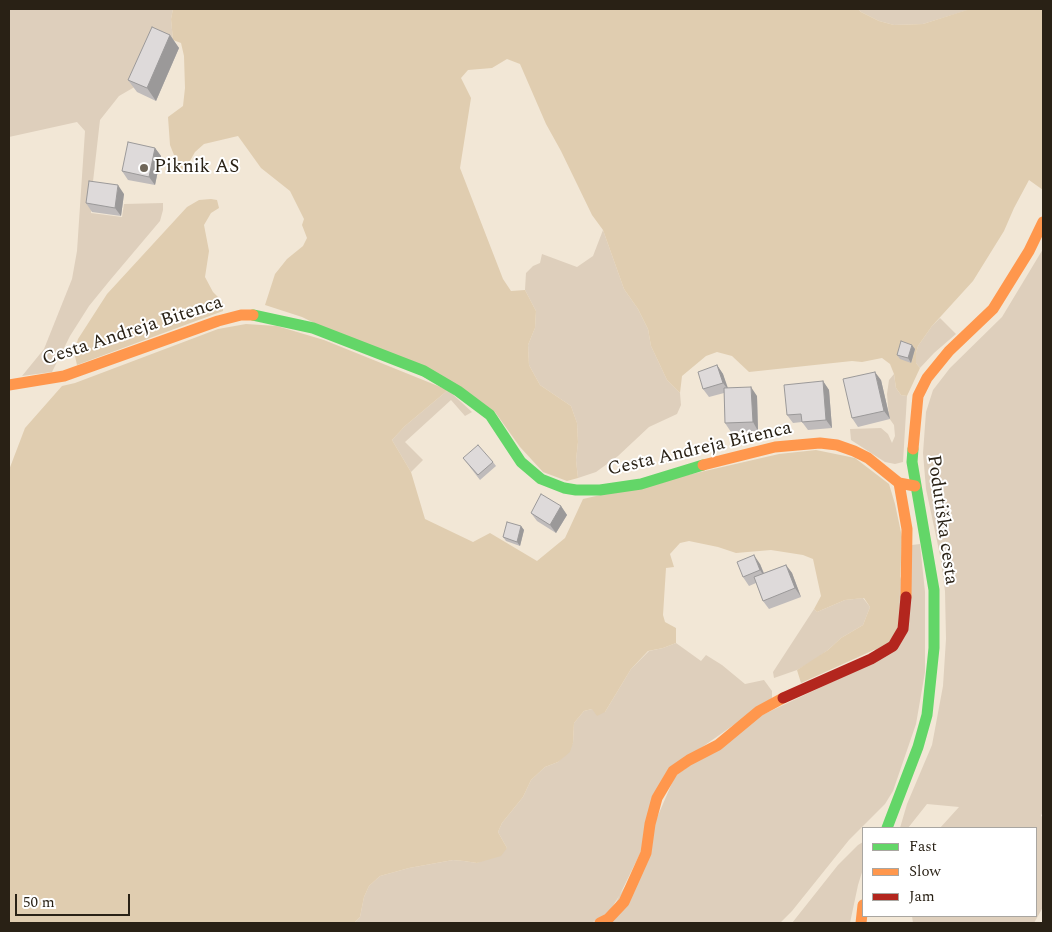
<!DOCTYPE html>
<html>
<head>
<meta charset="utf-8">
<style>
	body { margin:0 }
	#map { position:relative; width:1052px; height:932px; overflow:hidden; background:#f2e7d6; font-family:Spectral,serif }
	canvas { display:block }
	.frame { position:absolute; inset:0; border:10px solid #292115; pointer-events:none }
	.legend { position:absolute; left:862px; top:827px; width:175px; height:90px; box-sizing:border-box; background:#fff; border:1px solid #a9a6a1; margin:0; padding:6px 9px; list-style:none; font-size:15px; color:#292115 }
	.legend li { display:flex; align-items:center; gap:10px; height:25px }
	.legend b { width:25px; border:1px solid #a9a6a1 }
	.scale { position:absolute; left:15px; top:894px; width:115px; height:22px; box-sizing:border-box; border:2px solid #292115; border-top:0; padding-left:6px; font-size:15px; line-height:18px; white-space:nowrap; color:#292115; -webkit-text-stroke:4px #fff; paint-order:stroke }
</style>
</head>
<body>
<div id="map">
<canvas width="1052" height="932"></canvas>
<div class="frame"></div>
<ul class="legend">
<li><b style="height:6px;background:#63d668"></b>Fast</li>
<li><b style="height:6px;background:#ff974d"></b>Slow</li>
<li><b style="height:6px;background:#b3261e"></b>Jam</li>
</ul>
<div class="scale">50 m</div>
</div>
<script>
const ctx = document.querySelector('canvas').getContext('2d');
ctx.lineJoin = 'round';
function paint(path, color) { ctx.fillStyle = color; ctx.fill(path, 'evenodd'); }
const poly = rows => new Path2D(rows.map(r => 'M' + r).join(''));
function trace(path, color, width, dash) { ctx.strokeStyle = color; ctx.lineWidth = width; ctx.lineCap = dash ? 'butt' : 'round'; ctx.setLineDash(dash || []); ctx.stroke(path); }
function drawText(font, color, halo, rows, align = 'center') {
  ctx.font = font + ' Spectral,serif'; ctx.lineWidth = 4; ctx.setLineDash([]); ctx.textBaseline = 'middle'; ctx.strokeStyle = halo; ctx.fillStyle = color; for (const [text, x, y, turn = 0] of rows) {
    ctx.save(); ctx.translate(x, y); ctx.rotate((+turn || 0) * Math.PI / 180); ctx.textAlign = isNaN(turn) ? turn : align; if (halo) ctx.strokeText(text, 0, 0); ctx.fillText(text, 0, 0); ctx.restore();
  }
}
paint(poly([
	[9,9,173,9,171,19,173,40,138,85,119,96,100,120,91,199,91,213,122,217,124,204,163,203,163,210,160,221,111,279,89,306,70,336,52,372,22,376,44,349,72,279,77,251,85,131,77,122,9,137],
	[858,9,964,9,968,10,923,24,894,25,879,21,861,12],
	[603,230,624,289,638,309,648,329,651,346,667,380,680,393,681,405,677,414,649,427,618,456,596,472,578,478,576,460,578,442,577,423,571,406,540,385,529,365,528,345,535,328,536,311,525,290,526,273,533,266,540,263,542,254,577,267,593,256],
	[1043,249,1043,811,1041,816,1043,817,1043,907,1034,923,913,923,912,916,1036,916,1036,828,940,828,959,807,927,804,908,828,900,828,907,804,932,745,943,686,946,639,945,591,940,555,926,489,923,453,926,412,933,390,950,368,1002,317],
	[940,318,956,334,934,353,920,368,916,363,916,353,918,346,932,326],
	[894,374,896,388,901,395,907,396,903,462,895,464,885,462,851,440,850,429,881,428,888,434,892,443,895,436,894,425,889,418,887,394,889,380],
	[448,390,472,412,465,416,451,400,405,442,423,460,411,472,392,440,405,426],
	[920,544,925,592,925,672,916,724,893,791,885,804,849,840,792,911,780,923,606,923,653,827,675,776,758,717,870,664,912,545],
	[863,598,870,607,863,625,841,638,828,650,813,661,797,670,774,678,773,672,814,609,817,612,845,600],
	[676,643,701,661,706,655,722,665,745,684,764,680,772,691,772,698,668,771,641,861,606,917,590,923,354,923,360,917,364,897,369,886,380,876,409,868,453,860,464,861,477,863,507,848,498,832,502,823,523,797,531,780,545,767,558,762,573,743,574,723,584,711,592,709,605,712,631,669,649,651,663,648],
	[863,842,863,869,858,885,850,923,792,923,838,865,858,845]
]), '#decfbc');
paint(poly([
	[173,9,858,9,861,12,879,21,894,25,923,24,970,9,1043,9,1043,190,1029,180,1014,208,1004,231,973,281,932,326,918,346,916,353,916,363,920,368,907,396,901,395,896,388,894,374,890,364,882,358,862,362,852,361,749,372,732,356,717,352,706,356,682,376,680,393,667,380,651,346,648,329,638,309,624,289,603,230,592,215,561,151,546,124,520,64,507,59,492,68,468,70,461,78,471,98,460,168,503,279,511,291,525,290,536,311,535,328,528,345,529,365,540,385,571,406,577,423,578,442,576,460,578,478,567,481,543,472,520,447,495,412,302,317,265,305,275,274,287,259,303,246,307,238,302,225,304,219,290,191,261,168,238,136,204,144,195,152,182,175,170,145,168,117,183,106,185,88,184,56,181,43,173,40,171,19],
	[211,199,217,200,219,208,211,213,204,225,209,251,205,277,213,292,223,302,223,311,77,365,74,352,78,339,107,294,187,207,199,200],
	[246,324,277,326,324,340,448,390,405,426,392,440,411,472,425,519,473,542,490,533,537,561,565,538,583,499,779,454,816,450,855,458,889,484,895,504,902,537,898,628,887,644,801,683,797,670,828,650,841,638,863,625,870,607,864,598,845,600,817,612,814,609,821,596,813,559,803,555,771,550,736,553,718,547,689,541,680,543,670,554,674,567,666,568,663,615,665,622,676,628,676,643,663,648,648,651,631,669,605,712,597,716,592,709,584,711,574,723,573,743,570,752,558,762,545,767,531,780,523,797,502,823,498,832,507,848,501,856,477,863,464,861,453,860,409,868,380,876,369,886,364,897,360,917,354,923,9,923,9,470,25,428,62,386,75,383,218,329]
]), '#e0cdb0');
trace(poly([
	[253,315,313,328,424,371,458,391,490,415,521,462,541,479,564,488,576,490,600,490,641,484,703,465],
	[887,828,918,747,927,715,934,648,934,590,912,462,913,449]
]), '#63d668', 11);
trace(poly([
	[9,385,64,376,218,321,241,315,253,315],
	[913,449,918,396,927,378,949,351,993,309,1029,251,1043,222],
	[703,465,775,447,820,443,837,445,854,451,868,458,899,483,915,486],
	[899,483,907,529,906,597],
	[600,923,608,919,624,902,646,853,650,824,657,798,673,771,689,760,718,745,759,711,783,698],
	[861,923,863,905]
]), '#ff974d', 11);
trace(poly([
	[783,698,871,659,893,646,903,629,906,597]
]), '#b3261e', 11);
paint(poly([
	[170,35,179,48,156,101,137,92,128,80],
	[155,148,161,156,155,185,128,180,122,171],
	[124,194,121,216,92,212,86,203],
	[915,349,911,363,900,359,897,355],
	[717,365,723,374,727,388,757,396,758,431,731,432,725,423,724,393,709,397,703,389],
	[881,380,890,419,858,427,852,418],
	[823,381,829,390,832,428,808,430,802,422,793,423,787,415],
	[463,458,493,462,496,466,480,480],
	[561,506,567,515,556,533,537,521,531,513],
	[521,526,524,530,520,546,506,541,503,537],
	[760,564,764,573,786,565,792,573,801,597,769,609,763,601,756,583,749,586,743,577]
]), '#bfbbbb');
paint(poly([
	[170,35,179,48,156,101,147,88],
	[155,148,161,156,155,185,149,177],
	[118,185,124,194,121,216,115,208],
	[912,345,915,349,911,363,908,358],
	[717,365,723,374,729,391,723,383],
	[875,372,881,380,890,419,884,411],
	[823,381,829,390,832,428,826,420],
	[751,387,757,396,758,431,753,422],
	[561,506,567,515,556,533,550,525],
	[521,526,524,530,520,546,517,542],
	[754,555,760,564,766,579,760,570],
	[786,565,792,573,801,597,795,588]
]), '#9b9999');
const building = poly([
	[152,27,170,35,147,88,128,80,152,27],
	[128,142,155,148,149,177,122,171,128,142],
	[89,181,118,185,115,208,86,203,89,181],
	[901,341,912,345,908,358,897,355,901,341],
	[717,365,723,383,703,389,698,372,717,365],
	[875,372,884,411,852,418,843,379,875,372],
	[823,381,826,420,802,422,801,414,787,415,784,385,823,381],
	[751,387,753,422,725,423,724,388,751,387],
	[478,445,493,462,478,475,463,458,478,445],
	[541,494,561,506,550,525,531,513,541,494],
	[507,522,521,526,517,542,503,537,507,522],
	[754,555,760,570,743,577,737,562,754,555],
	[786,565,795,588,763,601,754,577,786,565]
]);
paint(building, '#dedada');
trace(building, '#9b9999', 1);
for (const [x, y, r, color] of [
	[144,168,5,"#6f6659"]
]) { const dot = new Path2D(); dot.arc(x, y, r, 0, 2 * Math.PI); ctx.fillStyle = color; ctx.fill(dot); trace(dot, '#fff', 2); }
drawText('19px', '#292115', '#fff', [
	["Piknik AS",154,168]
], 'left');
drawText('19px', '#292115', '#fff', [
	["Cesta Andreja Bitenca",133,332,-18],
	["Cesta Andreja Bitenca",700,450,-13],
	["Podutiška cesta",941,520,82]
]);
</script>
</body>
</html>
